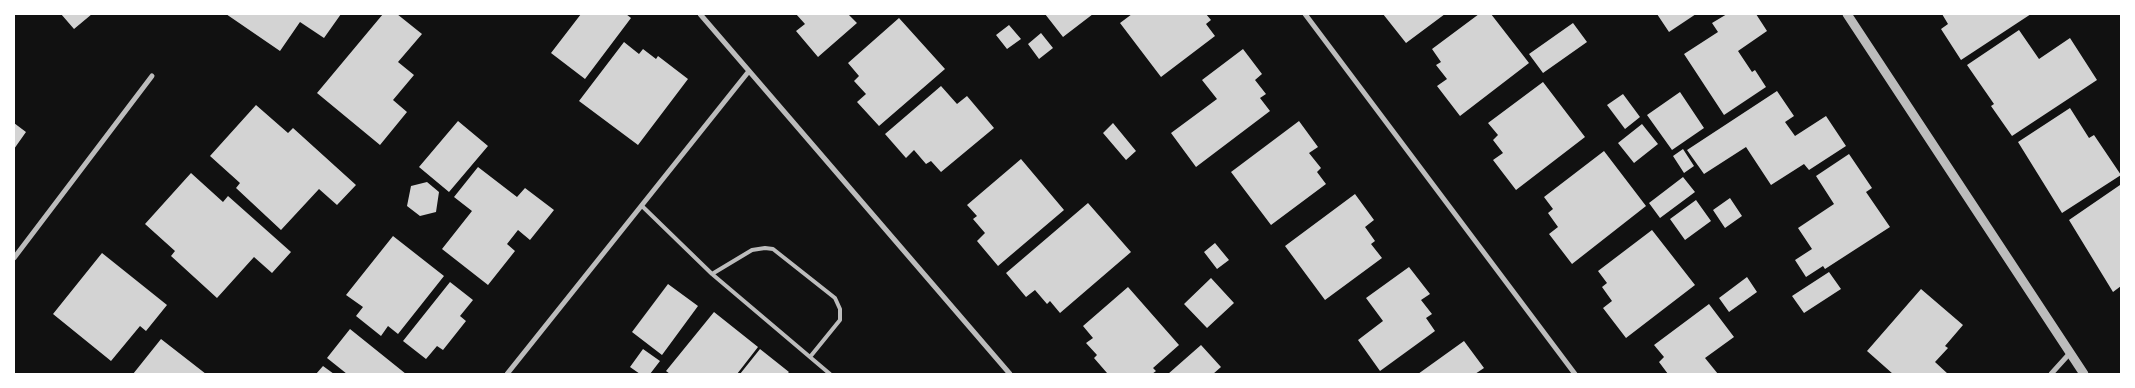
<!DOCTYPE html>
<html>
<head>
<meta charset="utf-8">
<style>
	body { margin:0 }
	#map { position:relative; width:2135px; height:388px; overflow:hidden; background:#111; font-family:Poppins,sans-serif }
	canvas { display:block }
	.frame { position:absolute; inset:0; border:15px solid #fff; pointer-events:none }
</style>
</head>
<body>
<div id="map">
<canvas width="2135" height="388"></canvas>
<div class="frame"></div>
</div>
<script>
const ctx = document.querySelector('canvas').getContext('2d');
ctx.lineJoin = 'round';
function paint(path, color) { ctx.fillStyle = color; ctx.fill(path, 'evenodd'); }
const poly = rows => new Path2D(rows.map(r => 'M' + r).join(''));
function trace(path, color, width, dash) { ctx.strokeStyle = color; ctx.lineWidth = width; ctx.lineCap = dash ? 'butt' : 'round'; ctx.setLineDash(dash || []); ctx.stroke(path); }
paint(poly([
	[61,14,92,14,74,29],
	[226,14,341,14,324,38,300,22,280,51],
	[383,14,397,14,422,34,398,62,414,75,393,100,407,112,380,145,317,93],
	[581,14,626,14,631,18,585,79,551,53],
	[796,14,848,14,857,23,818,57,796,31,805,24],
	[1045,14,1093,14,1063,37],
	[1132,14,1206,14,1211,20,1206,24,1215,36,1161,77,1120,23],
	[1383,14,1445,14,1406,43],
	[1479,14,1491,14,1529,63,1460,116,1437,86,1447,79,1436,65,1441,62,1432,49],
	[1657,14,1696,14,1669,32],
	[1727,14,1756,14,1767,31,1738,51,1752,72,1755,70,1766,87,1724,115,1684,54,1718,32,1712,23],
	[1942,14,2031,14,1961,60,1941,29,1948,24],
	[899,18,945,69,879,126,857,102,866,94,854,81,859,76,848,63],
	[1573,23,1587,42,1543,73,1529,54],
	[1009,25,1021,39,1007,49,996,35],
	[2019,30,2039,59,2070,38,2097,80,2012,136,1991,106,1994,104,1967,65],
	[1041,33,1053,48,1039,59,1028,44],
	[624,42,639,54,643,49,656,59,658,56,688,79,638,145,579,101],
	[1243,49,1262,74,1255,80,1266,94,1260,98,1270,111,1196,167,1171,133,1217,99,1202,80],
	[1543,82,1585,137,1516,190,1493,160,1503,153,1493,140,1498,135,1488,123],
	[941,86,957,104,967,96,994,128,941,172,931,161,926,164,914,150,906,158,885,134],
	[1777,91,1794,116,1785,122,1795,136,1826,116,1846,146,1809,170,1804,164,1771,185,1746,147,1704,174,1687,150],
	[1680,92,1704,128,1672,150,1647,115],
	[1623,94,1640,117,1625,129,1607,105],
	[256,105,288,133,293,128,356,185,337,205,319,189,281,230,236,188,240,183,210,156],
	[2070,108,2089,138,2094,135,2121,175,2062,213,2018,142],
	[458,121,488,146,449,192,419,167],
	[1299,121,1318,147,1309,153,1321,168,1317,172,1326,184,1271,225,1231,172],
	[14,123,26,132,14,149],
	[1113,123,1136,151,1126,160,1103,133],
	[1642,124,1658,144,1634,163,1618,143],
	[1683,149,1694,166,1684,173,1673,156],
	[1604,151,1646,206,1572,264,1549,234,1558,227,1548,213,1553,209,1544,197],
	[1849,154,1872,188,1866,192,1890,227,1825,269,1823,266,1806,277,1795,260,1812,249,1798,228,1834,204,1816,176],
	[1021,159,1064,210,998,266,977,241,985,233,973,219,977,216,967,205],
	[478,167,517,197,525,188,554,210,530,240,518,230,507,244,515,251,488,285,442,249,472,211,454,197],
	[191,173,223,202,228,196,291,252,272,273,254,257,217,298,171,256,175,251,145,224],
	[1683,177,1695,192,1660,218,1649,203],
	[427,182,439,192,436,212,420,216,407,206,411,186],
	[2120,185,2121,286,2113,292,2069,220],
	[1355,194,1374,220,1365,227,1375,241,1371,244,1382,258,1325,300,1285,246],
	[1730,198,1742,216,1725,228,1713,210],
	[1696,200,1711,221,1685,240,1670,219],
	[1088,203,1131,252,1060,313,1050,301,1047,304,1035,290,1026,297,1006,273],
	[1652,230,1695,285,1626,338,1603,308,1612,301,1602,287,1607,283,1598,271],
	[393,236,444,276,398,334,388,326,381,336,356,316,363,307,346,295],
	[1215,243,1229,260,1217,269,1204,252],
	[102,253,167,305,146,331,140,326,111,361,53,314],
	[1409,267,1430,294,1421,300,1432,314,1426,318,1435,331,1380,371,1358,340,1383,321,1366,298],
	[1829,272,1841,289,1804,313,1792,296],
	[1747,277,1757,292,1729,312,1719,298],
	[1211,278,1234,303,1207,328,1184,304],
	[450,282,473,300,460,316,466,321,443,350,437,346,426,359,403,341],
	[668,284,698,306,662,355,632,332],
	[1128,287,1179,345,1153,368,1156,371,1152,374,1105,374,1107,373,1094,358,1097,355,1086,343,1093,338,1083,326],
	[1921,289,1963,325,1945,346,1948,348,1935,362,1948,374,1893,374,1867,351],
	[1709,304,1734,337,1705,358,1718,374,1668,374,1659,362,1664,357,1654,345],
	[714,312,758,347,737,374,670,374,666,371],
	[350,329,406,374,347,374,327,358],
	[161,339,206,374,133,374],
	[1464,341,1484,368,1475,374,1418,374],
	[1201,345,1221,367,1213,374,1168,374],
	[643,349,660,361,650,374,640,374,630,367],
	[760,349,789,372,787,374,740,374],
	[323,366,334,374,316,374]
]), '#d3d3d3');
trace(poly([
	[642,206,712,274,830,374],
	[712,274,752,250,765,248,773,249,835,298,840,309,840,320,810,357]
]), '#bcbcbc', 4);
trace(poly([
	[700,14,1010,374],
	[1305,14,1575,374],
	[14,258,152,76],
	[507,374,749,71],
	[2051,374,2070,353]
]), '#bcbcbc', 5);
trace(poly([
	[1847,14,2084,374]
]), '#bcbcbc', 9);
</script>
</body>
</html>
